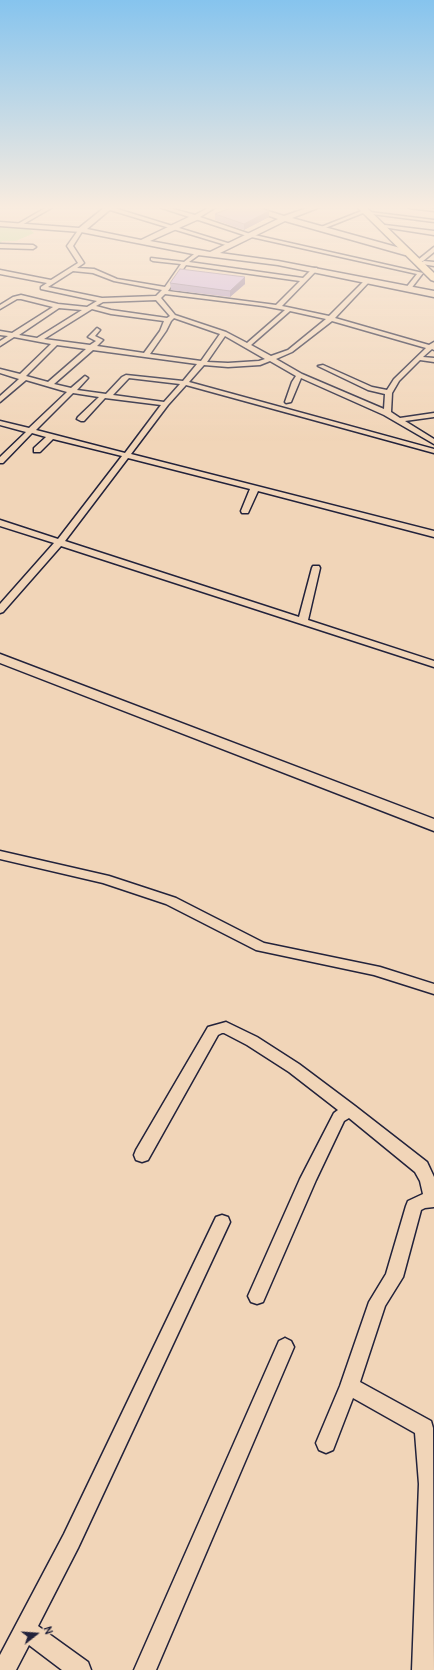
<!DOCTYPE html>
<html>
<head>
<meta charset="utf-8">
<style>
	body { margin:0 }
	#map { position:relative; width:434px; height:1670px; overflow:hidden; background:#f1d5b8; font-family:Pangolin,sans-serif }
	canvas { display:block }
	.north { position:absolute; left:16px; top:1614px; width:40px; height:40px; -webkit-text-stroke:3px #f1d5b8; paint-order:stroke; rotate:73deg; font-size:11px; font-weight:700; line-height:16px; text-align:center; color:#22223b }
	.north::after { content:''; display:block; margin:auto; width:14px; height:18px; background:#22223b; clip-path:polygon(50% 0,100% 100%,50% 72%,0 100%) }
</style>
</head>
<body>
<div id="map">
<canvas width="434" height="1670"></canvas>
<div class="north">N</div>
</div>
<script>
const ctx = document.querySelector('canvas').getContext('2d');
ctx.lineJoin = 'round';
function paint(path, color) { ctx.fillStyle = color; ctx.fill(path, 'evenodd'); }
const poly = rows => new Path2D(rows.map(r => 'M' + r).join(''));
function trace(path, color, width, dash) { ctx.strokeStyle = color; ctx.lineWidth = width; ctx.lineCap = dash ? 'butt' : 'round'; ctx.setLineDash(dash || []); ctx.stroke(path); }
paint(poly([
	[0,226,28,227,34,233,16,241,2,241,0,244]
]), '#bce09a');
const street = poly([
	[47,207,53,207,20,226,16,225,47,207],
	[107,207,111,207,234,245,229,246,107,209,107,207],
	[159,207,166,207,195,215,210,207,216,207,200,217,250,234,423,273,410,290,406,290,405,289,417,274,247,236,159,207],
	[407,207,434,209,434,211,409,208,407,207],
	[364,210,368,211,320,230,316,229,364,210],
	[370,212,434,220,434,222,372,214,370,212],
	[385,225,434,231,434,235,383,227,385,225],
	[79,229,83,230,73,246,84,263,77,268,94,269,117,279,165,287,181,264,153,261,151,260,151,258,184,262,198,251,200,252,200,254,189,262,303,278,313,268,317,268,317,270,282,306,329,316,365,280,369,280,369,282,335,318,429,345,434,342,434,350,432,349,423,357,434,358,434,362,420,360,399,381,392,393,391,412,400,418,434,413,434,417,405,421,434,439,434,444,384,415,301,378,291,402,286,403,285,402,292,382,296,376,270,361,260,365,228,367,204,365,189,382,434,449,434,453,186,385,168,405,131,454,434,531,434,537,258,491,248,513,242,513,241,511,250,489,128,458,65,541,299,617,312,568,313,566,319,566,320,568,308,620,434,661,434,667,61,546,3,612,0,613,0,604,54,543,0,526,0,520,58,539,122,456,53,439,40,452,34,452,34,448,46,437,32,433,3,463,0,463,0,457,26,432,0,425,0,421,29,428,67,392,26,380,0,402,0,396,19,379,0,373,0,369,20,374,51,344,14,337,0,346,0,341,8,336,0,335,0,331,12,333,53,307,21,299,17,299,0,309,0,305,13,297,21,295,58,304,87,307,97,301,41,289,41,287,47,283,0,274,0,270,51,280,78,263,67,246,79,229],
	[186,265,300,281,276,305,168,291,186,265],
	[73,271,93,273,114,281,162,290,156,296,102,298,48,287,73,271],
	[165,294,263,306,285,310,247,343,226,332,175,315,161,298,165,294],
	[156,300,170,316,167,318,111,310,96,306,103,302,156,300],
	[59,308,82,310,37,338,19,335,59,308],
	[92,309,111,314,164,321,160,331,144,353,97,346,103,340,95,336,100,330,97,328,88,337,96,341,90,345,44,339,92,309],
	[290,311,326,319,288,350,271,356,251,345,290,311],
	[174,318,220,334,201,361,150,354,166,331,171,321,174,318],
	[332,321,426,348,394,379,387,390,372,387,323,365,318,366,368,390,385,394,384,409,302,374,276,359,292,352,332,321],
	[225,336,265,359,259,361,228,363,207,362,225,336],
	[57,345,86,349,48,382,26,376,57,345],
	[93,350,197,364,183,381,126,375,122,377,106,394,77,390,88,378,85,376,71,388,54,384,93,350],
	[129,378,180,384,164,402,113,395,129,378],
	[73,393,99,397,78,417,77,419,81,421,84,421,105,398,161,405,125,453,36,430,73,393],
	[0,244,33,245,36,247,33,249,0,248,0,244],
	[434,247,434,252,423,261,419,261,419,259,434,247],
	[424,261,434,262,434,266,422,264,422,262,424,261],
	[0,851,109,876,176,898,264,943,380,967,434,984,434,994,374,975,256,950,166,904,103,883,0,859,0,851],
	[226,1022,257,1037,299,1064,355,1106,427,1162,434,1177,434,1207,425,1208,421,1210,403,1277,385,1306,360,1382,431,1421,433,1428,434,1670,412,1670,419,1484,415,1433,353,1398,333,1450,326,1453,319,1450,316,1443,340,1386,369,1302,386,1274,406,1206,408,1201,423,1194,420,1181,415,1172,349,1118,344,1121,316,1180,263,1302,257,1304,251,1302,248,1296,300,1179,334,1113,338,1110,289,1072,247,1045,224,1033,222,1033,218,1035,148,1160,142,1162,136,1160,134,1155,136,1150,208,1027,226,1022],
	[222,1215,228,1217,230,1222,78,1548,38,1626,88,1662,91,1670,62,1670,29,1645,16,1670,0,1670,0,1655,64,1534,216,1217,222,1215],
	[285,1338,291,1341,294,1347,156,1670,134,1670,279,1341,285,1338]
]);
const secondary = poly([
	[105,207,113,207,87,229,141,240,193,215,199,215,199,219,150,241,210,252,278,219,244,207,255,207,284,216,310,207,320,207,292,218,411,251,412,253,408,255,405,255,285,221,220,253,278,261,434,291,434,297,278,265,198,255,81,232,0,226,0,222,79,228,105,207],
	[0,654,434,819,434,831,0,663,0,654]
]);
const primary = poly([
	[357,207,366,207,434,273,434,281,431,280,357,207]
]);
trace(street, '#22223b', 3);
trace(secondary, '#22223b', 3);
trace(primary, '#22223b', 3);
paint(street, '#f1d5b8');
paint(secondary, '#f1d5b8');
paint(primary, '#fddcac');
paint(poly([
	[269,211,269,217,244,230,215,220,215,214],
	[245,277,245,284,230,297,171,290,170,283]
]), '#b19bc3');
paint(poly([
	[269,211,269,217,244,230,244,224],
	[245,277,245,284,230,297,230,291]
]), '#907e9f');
const building = poly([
	[233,207,256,207,269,211,244,224,215,214,233,207],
	[180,269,245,277,230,291,170,283,180,269]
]);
paint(building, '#ceb4e3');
trace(building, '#907e9f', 1);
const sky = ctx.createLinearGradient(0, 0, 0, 441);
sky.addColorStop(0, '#86c4ee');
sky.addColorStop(0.47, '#f9ecdf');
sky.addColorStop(1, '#f9ecdf00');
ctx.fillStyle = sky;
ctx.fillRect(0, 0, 434, 441);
</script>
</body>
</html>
